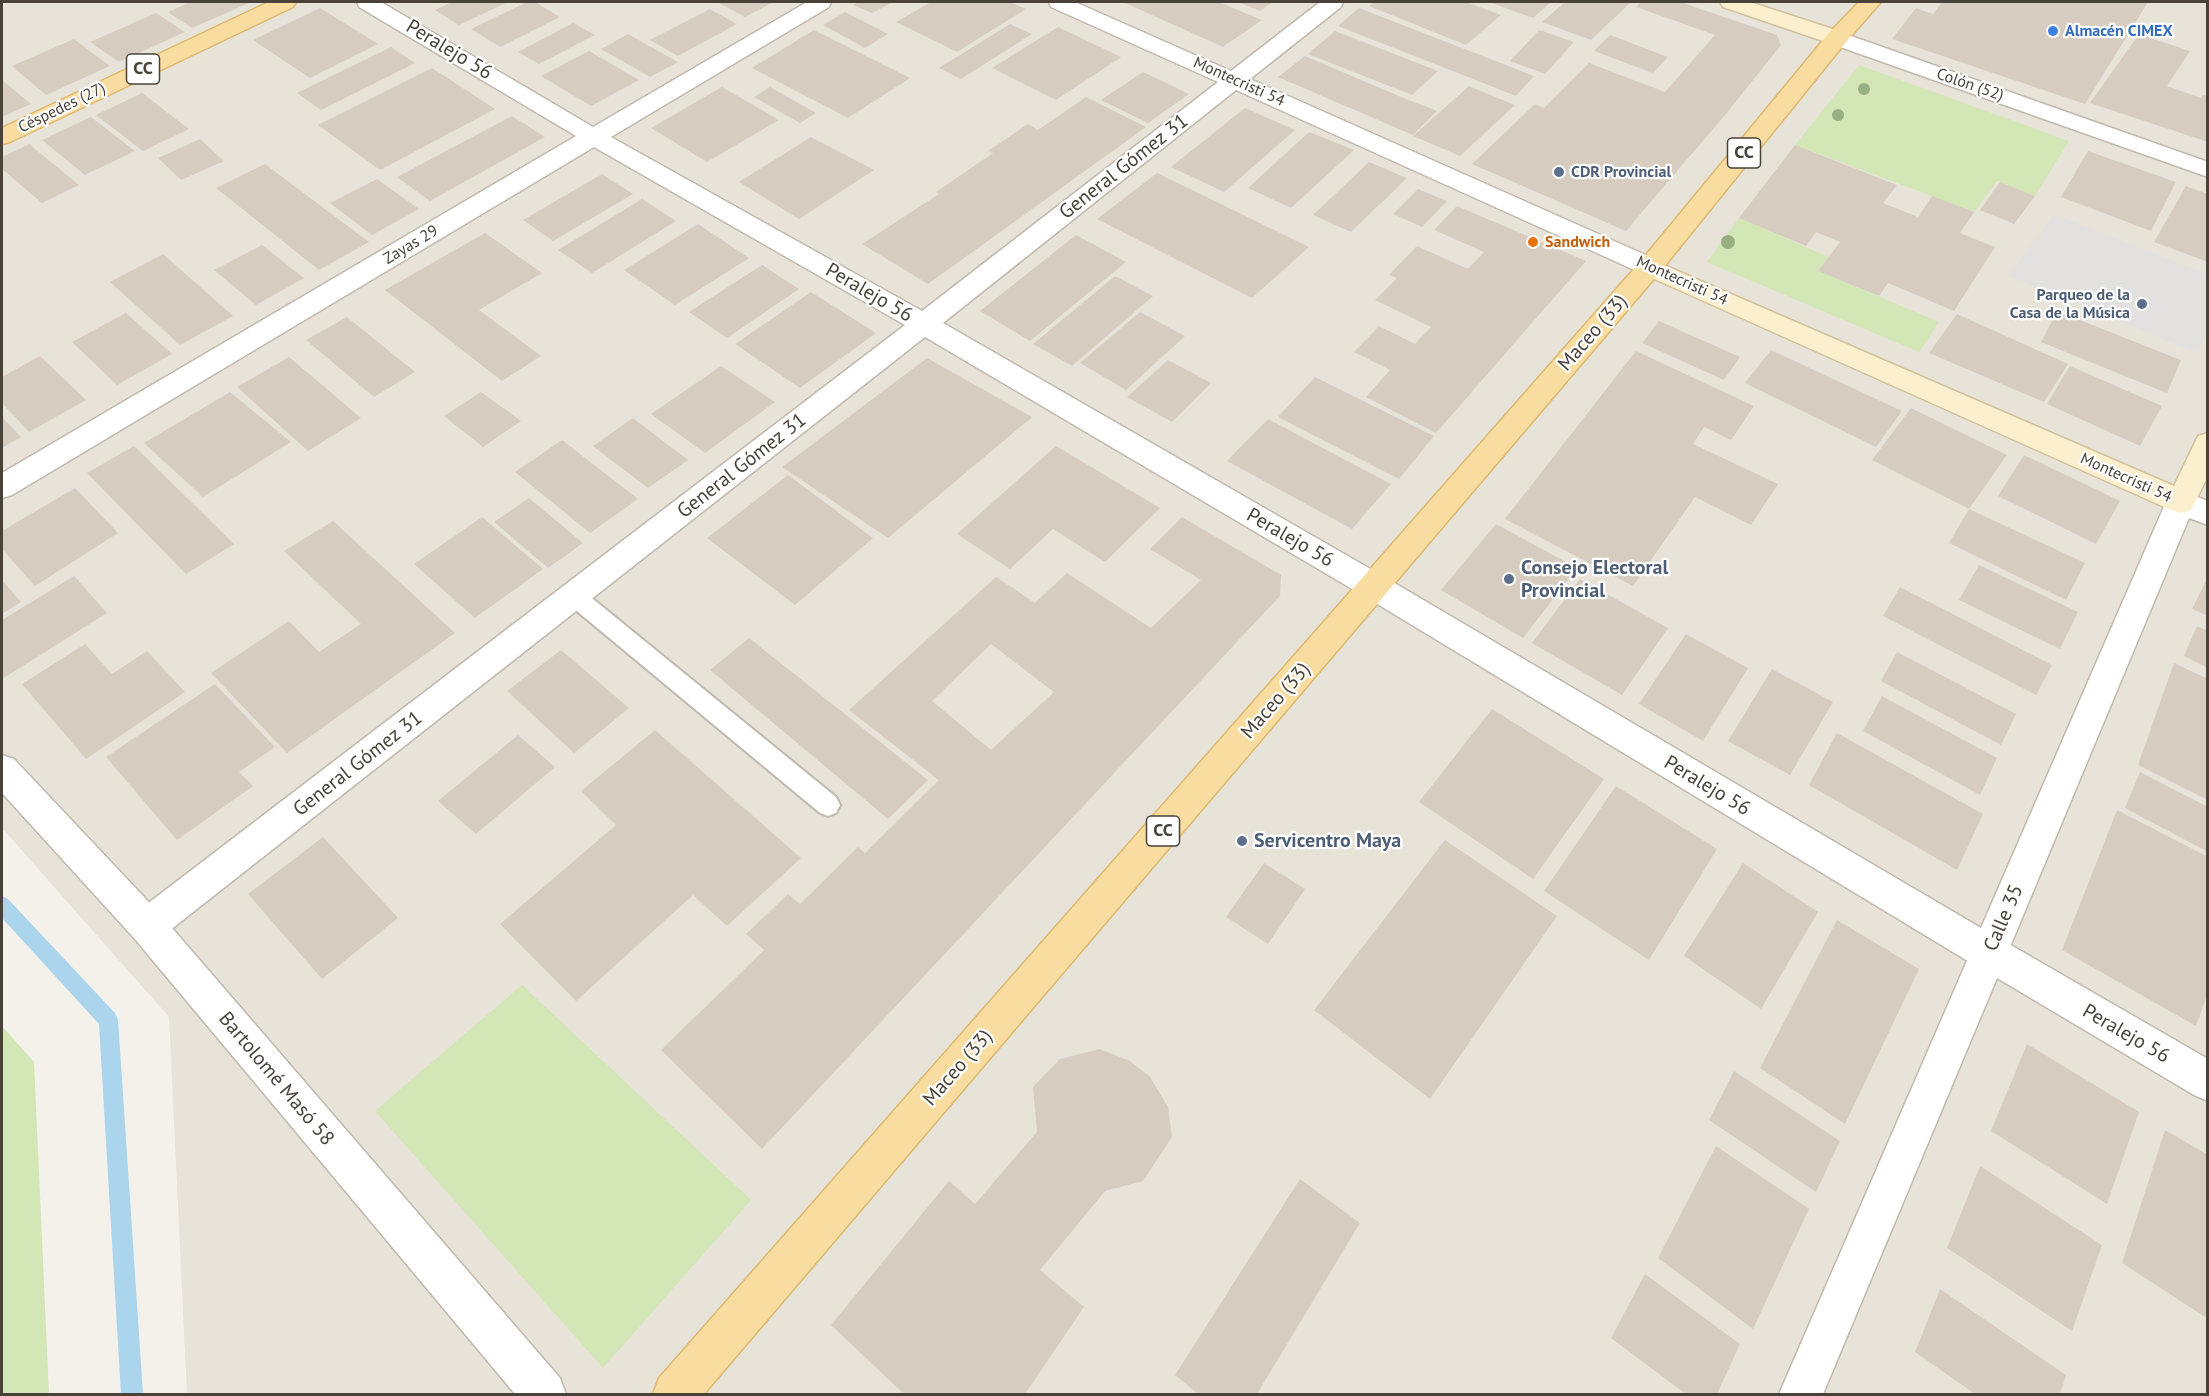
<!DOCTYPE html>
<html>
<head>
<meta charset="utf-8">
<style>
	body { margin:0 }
	#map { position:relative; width:2209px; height:1396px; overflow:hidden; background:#f4f1eb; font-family:"PT Sans",sans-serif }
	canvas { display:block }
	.frame { position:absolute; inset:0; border:3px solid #484239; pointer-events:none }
</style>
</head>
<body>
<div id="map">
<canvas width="2209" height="1396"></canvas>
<div class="frame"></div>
</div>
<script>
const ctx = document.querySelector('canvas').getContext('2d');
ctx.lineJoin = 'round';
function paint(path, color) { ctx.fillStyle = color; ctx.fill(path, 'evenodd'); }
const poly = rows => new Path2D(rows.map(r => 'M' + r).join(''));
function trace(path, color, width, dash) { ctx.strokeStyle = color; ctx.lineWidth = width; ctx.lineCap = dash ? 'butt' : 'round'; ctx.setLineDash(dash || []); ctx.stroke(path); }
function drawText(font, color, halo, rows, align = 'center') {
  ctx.font = font + ' "PT Sans",sans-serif'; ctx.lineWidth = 4.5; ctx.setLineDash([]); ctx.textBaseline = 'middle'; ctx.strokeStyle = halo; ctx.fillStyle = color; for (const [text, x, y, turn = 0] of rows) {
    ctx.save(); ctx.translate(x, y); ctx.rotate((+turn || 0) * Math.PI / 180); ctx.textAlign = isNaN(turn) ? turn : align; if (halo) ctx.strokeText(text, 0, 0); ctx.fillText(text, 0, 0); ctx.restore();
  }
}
paint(poly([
	[2,2,2207,2,2207,1394,187,1394,169,1017,2,828]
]), '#e8e3d9');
paint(poly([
	[1859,65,2069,141,2035,196,1997,181,1974,212,1795,145],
	[1739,218,1829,257,1819,271,1939,322,1919,352,1707,262],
	[522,985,751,1200,603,1368,375,1111],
	[2,1026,34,1062,49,1394,2,1394]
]), '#d2e6b6');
paint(poly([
	[2054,214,2207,274,2207,332,2197,353,2008,276]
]), '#e3e1df');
paint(poly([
	[2,896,8,899,115,1013,118,1020,143,1394,121,1394,99,1024,2,918,2,896]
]), '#abd5ed');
paint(poly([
	[191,2,251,2,192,28,168,12],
	[452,2,508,2,459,25,435,10],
	[527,2,535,2,560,17,500,47,471,29],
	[717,2,774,2,745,17],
	[858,2,893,2,872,13,853,5],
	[931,2,1010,2,1026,9,957,52,896,22],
	[1123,2,1219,2,1262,20,1223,47],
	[1238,2,1273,2,1260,11],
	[1375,2,1466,2,1501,15,1466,45,1369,6],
	[1489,2,1551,2,1533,18],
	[1565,2,1631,2,1591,40,1542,22],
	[1641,2,1680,2,1777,35,1781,45,1725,115,1626,231,1472,164,1535,104,1544,108,1589,63,1665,92,1715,35,1636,7],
	[1942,2,2148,2,2085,104,1892,39,1916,8,1933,14],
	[320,8,378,44,310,78,253,40],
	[1359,8,1534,76,1516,96,1338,26],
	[710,9,737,24,678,56,650,40],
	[845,12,888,34,865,48,823,25],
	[156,13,185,32,119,62,90,42],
	[573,23,595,35,539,64,518,52],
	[1010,24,1032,34,961,79,939,68],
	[1058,27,1121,57,1056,100,992,68],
	[814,30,910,78,848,118,752,68],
	[1539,30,1574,42,1545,74,1510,61],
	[1335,31,1438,71,1412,95,1308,54],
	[628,34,678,62,650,77,601,49],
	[2139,34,2190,51,2167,86,2201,98,2203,95,2208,96,2208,142,2090,103],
	[1610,35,1668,57,1653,73,1594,51],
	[74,39,110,66,46,95,12,66],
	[391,47,415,63,321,110,297,93],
	[589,51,639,80,591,106,541,76],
	[1305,56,1401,97,1437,111,1413,135,1278,77],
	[432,68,495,109,380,170,318,125],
	[1143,72,1189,94,1148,123,1101,100],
	[2,80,31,104,2,117],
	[1469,86,1515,105,1460,156,1413,136],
	[722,87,779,120,707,162,651,128],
	[770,87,816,113,800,123,754,97],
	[142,93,189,129,143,151,96,115],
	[1086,97,1146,127,928,284,862,244,939,194,936,192,993,153,988,151,1028,124,1038,130],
	[1245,108,1295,130,1224,192,1171,167],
	[512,116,545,137,430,201,397,177],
	[91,117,135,151,85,175,42,140],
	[1309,132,1354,150,1291,208,1248,188],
	[811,137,874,170,799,219,739,182],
	[200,139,224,161,181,180,158,158],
	[29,144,79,185,42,203,2,169,2,157],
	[1795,145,1897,185,1883,203,1918,217,1932,196,1974,212,1960,233,1995,247,1954,311,1888,283,1879,296,1818,271,1840,242,1816,232,1806,246,1739,218],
	[2088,151,2176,182,2151,231,2061,197],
	[1369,162,1407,178,1351,232,1313,215],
	[265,164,369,242,319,270,216,188],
	[1157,173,1309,247,1252,298,1097,219],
	[602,174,633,194,553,241,523,220],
	[377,179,419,209,372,235,330,203],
	[2000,182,2035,196,2014,224,1980,210],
	[2186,186,2208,194,2208,262,2154,242],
	[1418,189,1447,201,1422,227,1393,214],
	[642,199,676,221,592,273,558,250],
	[1457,206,1586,261,1436,433,1366,397,1390,370,1354,352,1379,326,1415,344,1431,327,1375,300,1397,278,1389,275,1417,246,1468,269,1484,252,1434,230],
	[698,224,749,258,675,305,624,270],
	[485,233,542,273,479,310,541,356,502,381,385,290],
	[1076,235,1126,262,1030,341,980,311],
	[262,245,304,278,256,305,214,270],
	[163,254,233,316,180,345,110,282],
	[762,265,799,289,727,338,689,312],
	[1115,276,1153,296,1072,366,1033,344],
	[811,292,876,333,800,388,735,344],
	[2057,311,2181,360,2167,393,2041,342],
	[1140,312,1185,336,1126,390,1080,363],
	[126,313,172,354,117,385,72,342],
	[1957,314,2068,364,2044,402,1929,353],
	[347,317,415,372,374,397,306,340],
	[1659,321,1740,357,1724,380,1642,343],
	[1771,350,1902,411,1876,447,1745,383],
	[1636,351,1754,406,1731,440,1704,427,1693,444,1778,484,1751,525,1695,497,1633,586,1505,519],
	[40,356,86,400,29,432,2,403,2,377],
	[289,357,361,418,308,451,237,387],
	[927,358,1032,417,888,538,782,467],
	[1168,360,1211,383,1172,422,1127,397],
	[721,366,775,402,705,453,651,414],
	[2070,366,2162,406,2140,446,2047,404],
	[1315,377,1434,436,1399,479,1278,417],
	[230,392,291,442,203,497,144,443],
	[481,392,521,421,483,447,444,416],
	[1911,408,2007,455,1969,509,1872,460],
	[2,417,21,437,2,448],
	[633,418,688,460,648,488,593,446],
	[1268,419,1391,484,1352,529,1227,461],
	[562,440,638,499,590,533,515,472],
	[134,446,234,544,186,574,87,473],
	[1056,446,1160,508,1105,562,1053,529,1010,569,957,534],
	[2024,455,2120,501,2096,544,1998,496],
	[788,475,873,538,795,605,707,538],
	[75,488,118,533,35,586,2,549,2,531],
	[529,498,583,543,548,568,494,522],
	[1969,509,2085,563,2066,600,1949,543],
	[482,517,543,569,475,618,414,564],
	[1182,517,1281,575,1280,596,762,1149,661,1050,764,950,746,934,788,894,800,904,858,847,865,853,939,780,849,710,996,577,1035,603,1067,573,1151,628,1201,580,1150,549],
	[991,644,1054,692,991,750,932,701],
	[333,521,455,633,287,753,211,673,289,621,319,652,361,624,284,551],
	[1496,524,1577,568,1523,638,1441,590],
	[1979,565,2078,612,2060,649,1959,600],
	[74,576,107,613,2,679,2,620],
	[2208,577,2208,616,2192,609],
	[1580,579,1668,628,1622,695,1532,643],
	[2,580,21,602,2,614],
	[1900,587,2052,665,2036,695,1883,616],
	[2197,626,2208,631,2208,668,2184,656],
	[1686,634,1748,668,1703,741,1639,704],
	[749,638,928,780,888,819,710,670],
	[85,644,112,674,147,651,185,692,86,759,22,684],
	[561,650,629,708,574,753,507,691],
	[1897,652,2016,714,2001,745,1881,681],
	[2174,663,2208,679,2208,800,2138,765],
	[1772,669,1833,702,1790,775,1728,741],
	[215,684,275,747,239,772,253,786,177,840,106,757],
	[1882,696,1997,758,1980,795,1863,731],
	[1492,709,1604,779,1533,879,1419,802],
	[655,730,801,858,727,926,693,895,576,1001,500,924,616,825,581,791],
	[1837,733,1983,814,1957,870,1809,785],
	[518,735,555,767,476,834,438,801],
	[2140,772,2208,807,2208,852,2125,808],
	[1616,786,1717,849,1649,960,1544,891],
	[2117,810,2208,857,2208,992,2196,1026,2062,950],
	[323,837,398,918,322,979,248,894],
	[1445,840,1557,916,1430,1099,1314,1010],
	[1264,863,1305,889,1268,944,1226,917],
	[1743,863,1818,912,1761,1009,1684,956],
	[1837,920,1919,969,1845,1124,1760,1068],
	[2027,1044,2139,1112,2107,1204,1991,1131],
	[1100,1049,1130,1061,1150,1077,1168,1107,1172,1137,1143,1181,1105,1191,1040,1270,1084,1307,1025,1394,904,1394,831,1325,949,1181,975,1204,1037,1132,1033,1087,1060,1059],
	[1734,1071,1840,1141,1816,1192,1709,1120],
	[2165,1130,2208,1155,2208,1307,2205,1317,2122,1263],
	[1716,1146,1809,1209,1753,1329,1658,1258],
	[1980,1166,2102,1245,2072,1331,1947,1248],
	[1300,1179,1360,1223,1257,1394,1198,1394,1175,1375],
	[1645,1274,1740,1344,1717,1394,1686,1394,1611,1338],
	[1940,1289,2066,1375,2060,1394,1975,1394,1915,1352]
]), '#d6cdc0');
const service = poly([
	[574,587,582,590,836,797,840,805,836,813,828,816,820,813,566,602,563,596,566,590,574,587]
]);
const minor = poly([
	[357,2,381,2,593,127,807,2,831,2,829,7,611,137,922,311,1218,82,1051,7,1049,2,1075,2,1231,71,1320,2,1343,2,1341,7,1250,79,1659,261,1663,267,1659,273,1650,275,1641,273,1236,90,943,323,1386,578,1391,587,1386,596,1375,599,1364,596,925,337,160,938,147,943,134,938,129,926,134,914,905,325,594,147,12,495,2,498,2,473,576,136,359,7,357,2],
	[1989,935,2002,940,2208,1059,2208,1101,2194,1095,1997,978,1823,1394,1779,1394,1976,940,1989,935]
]);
const tertiary = poly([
	[1837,31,2208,162,2208,177,1829,43,1826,38,1829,33,1837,31],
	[2181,491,2208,501,2208,525,2189,518,2002,966,1989,971,1976,966,1364,596,1359,587,1364,578,1375,575,1386,578,1981,928,2166,502,2171,494,2181,491],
	[2,755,14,759,160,914,560,1378,566,1394,515,1394,134,938,2,793,2,755]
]);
const secondary = poly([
	[1720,2,1750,2,1845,33,1848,38,1845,43,1837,45,1829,43,1723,7,1720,2],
	[1650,259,2174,486,2198,436,2208,433,2208,476,2191,510,2181,513,2171,510,1641,273,1637,267,1641,261,1650,259]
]);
const primary = poly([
	[269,2,296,2,293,7,10,142,2,144,2,128,269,2],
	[1859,2,1881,2,1845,43,1659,273,704,1394,653,1394,659,1378,1641,261,1829,33,1859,2]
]);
trace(service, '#c0b8ad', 4);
trace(minor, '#c0b8ad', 3);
trace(tertiary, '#c0b8ad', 3);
trace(secondary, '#d2c29c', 3);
trace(primary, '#deb96f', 3);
paint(service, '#fff');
paint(minor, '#fff');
paint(tertiary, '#fff');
paint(secondary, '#fcefcd');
paint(primary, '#f9dc9f');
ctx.fillStyle = '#98ae83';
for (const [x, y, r] of [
	[1864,89,6],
	[1838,115,6],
	[1728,242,7]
]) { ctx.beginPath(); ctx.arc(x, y, r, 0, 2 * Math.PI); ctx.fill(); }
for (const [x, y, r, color] of [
	[2053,31,6,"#3f7fe0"],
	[1559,172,6,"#5c6f8a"],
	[1533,242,6,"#e8710a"],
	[2142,304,6,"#5c6f8a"],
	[1509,579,6,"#5c6f8a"],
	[1242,841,6,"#5c6f8a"]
]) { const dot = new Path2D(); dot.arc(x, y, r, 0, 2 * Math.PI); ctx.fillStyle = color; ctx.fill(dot); trace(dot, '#fff', 2); }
drawText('bold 16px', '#366cbe', '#fff', [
	["Almacén CIMEX",2065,31]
], 'left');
drawText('16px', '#484239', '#fff', [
	["Montecristi 54",1239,82,24],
	["Colón (52)",1970,85,19],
	["Céspedes (27)",62,108,-26],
	["Zayas 29",411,245,-31],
	["Montecristi 54",1682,281,24],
	["Montecristi 54",2126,478,24]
]);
drawText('bold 16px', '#4e5e75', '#fff', [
	["CDR Provincial",1571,172],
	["Parqueo de la",2130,295,"right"],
	["Casa de la Música",2130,313,"right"]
], 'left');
drawText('bold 16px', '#c56008', '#fff', [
	["Sandwich",1545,242]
], 'left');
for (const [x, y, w] of [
	[143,69,33],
	[1744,153,33],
	[1163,831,33]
]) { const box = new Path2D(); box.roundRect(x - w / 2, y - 15, w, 30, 4.5); ctx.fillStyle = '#fff'; ctx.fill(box); trace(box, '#484239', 1.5); }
drawText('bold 18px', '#484239', null, [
	["CC",143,69],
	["CC",1744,153],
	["CC",1163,831]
]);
drawText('20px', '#484239', '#fff', [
	["Peralejo 56",449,50,31],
	["General Gómez 31",1124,167,-38],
	["Peralejo 56",869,293,30],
	["Maceo (33)",1593,333,-49],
	["General Gómez 31",742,466,-38],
	["Peralejo 56",1290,538,30],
	["Maceo (33)",1276,701,-49],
	["General Gómez 31",358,764,-38],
	["Peralejo 56",1707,786,31],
	["Calle 35",2004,918,-67],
	["Peralejo 56",2126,1034,30],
	["Maceo (33)",958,1068,-49],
	["Bartolomé Masó 58",276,1079,50]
]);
drawText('bold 20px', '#4e5e75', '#fff', [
	["Consejo Electoral",1521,568],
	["Provincial",1521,591],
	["Servicentro Maya",1254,841]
], 'left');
</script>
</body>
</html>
